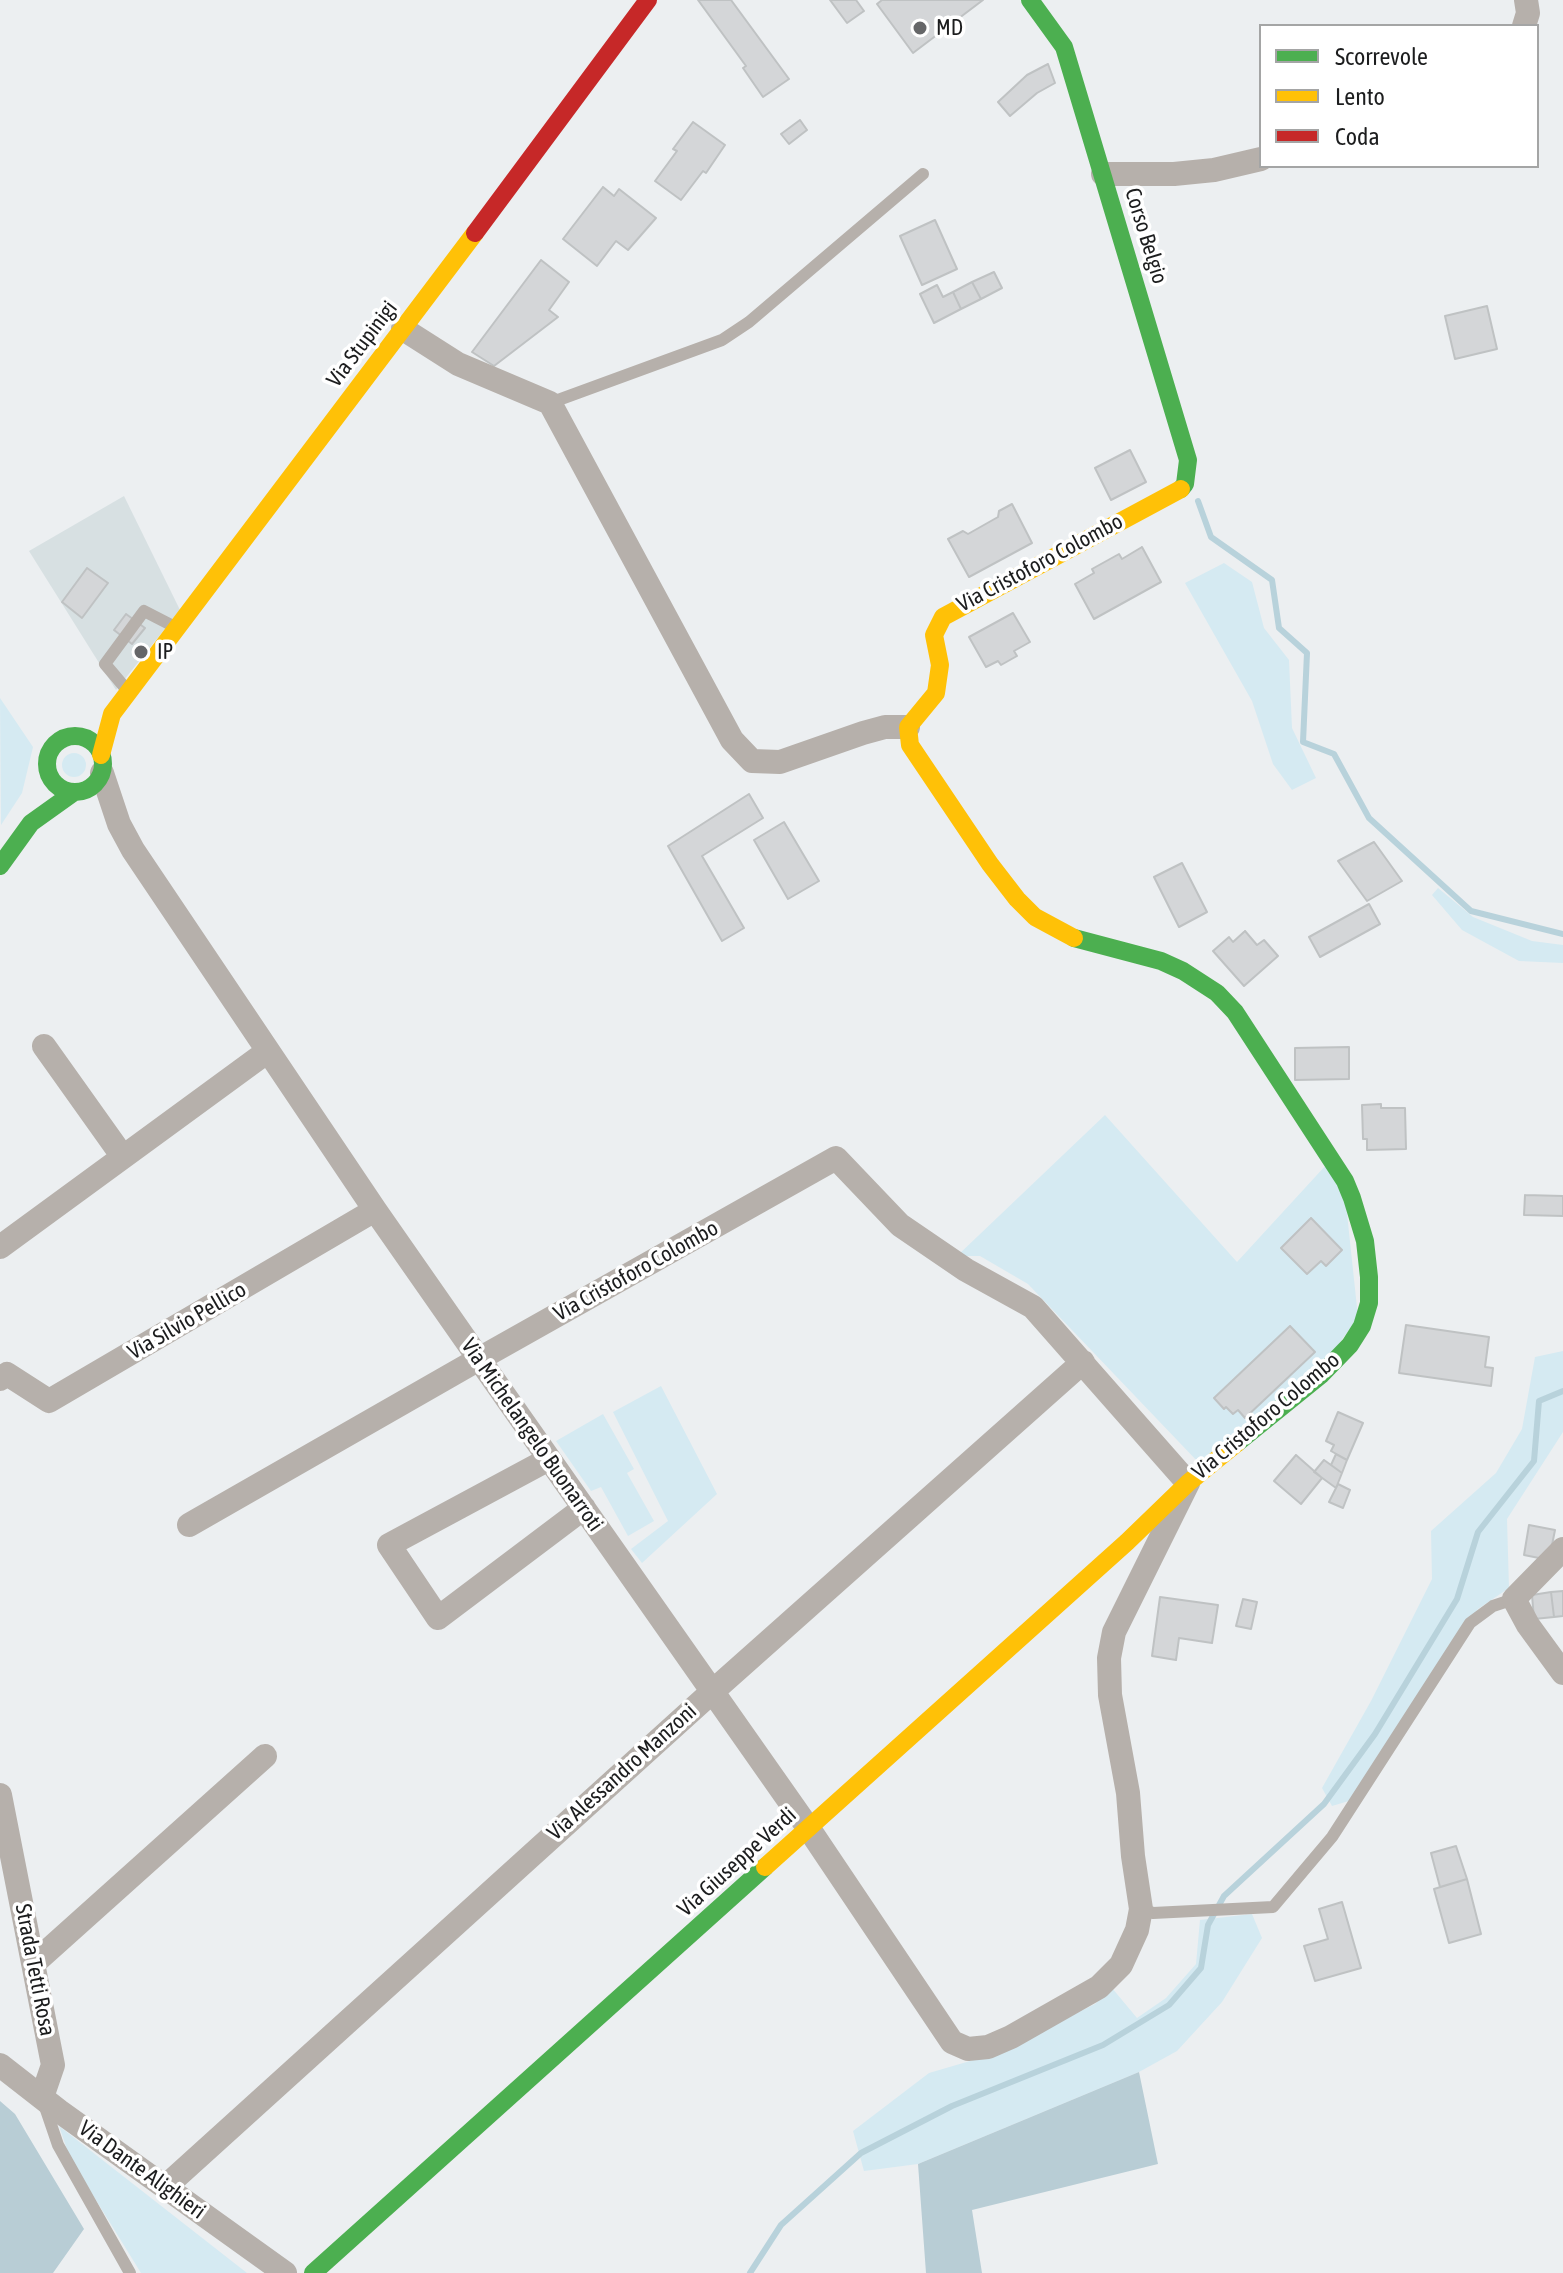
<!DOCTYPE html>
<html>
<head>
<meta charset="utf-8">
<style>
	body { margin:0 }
	#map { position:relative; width:1563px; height:2273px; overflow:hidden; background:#eceff1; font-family:"Asap Condensed",sans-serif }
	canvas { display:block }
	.legend { position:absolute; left:1259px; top:24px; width:280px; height:144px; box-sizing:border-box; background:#fff; border:2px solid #a4a5a5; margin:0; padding:10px 14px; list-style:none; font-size:24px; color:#1c1d1e }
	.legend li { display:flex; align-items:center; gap:16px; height:40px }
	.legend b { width:40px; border:2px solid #a4a5a5 }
</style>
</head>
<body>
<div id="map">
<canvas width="1563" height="2273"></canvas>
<ul class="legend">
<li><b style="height:10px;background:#4caf50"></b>Scorrevole</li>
<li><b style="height:10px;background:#ffc107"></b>Lento</li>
<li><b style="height:10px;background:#c62828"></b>Coda</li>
</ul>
</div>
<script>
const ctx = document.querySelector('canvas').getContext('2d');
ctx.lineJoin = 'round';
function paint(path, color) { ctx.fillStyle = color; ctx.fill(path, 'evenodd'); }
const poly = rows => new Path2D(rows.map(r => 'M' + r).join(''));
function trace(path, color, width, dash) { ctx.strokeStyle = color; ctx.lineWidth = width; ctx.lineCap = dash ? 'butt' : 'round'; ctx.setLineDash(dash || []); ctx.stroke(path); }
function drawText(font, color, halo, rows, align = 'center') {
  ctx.font = font + ' "Asap Condensed",sans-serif'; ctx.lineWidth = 7; ctx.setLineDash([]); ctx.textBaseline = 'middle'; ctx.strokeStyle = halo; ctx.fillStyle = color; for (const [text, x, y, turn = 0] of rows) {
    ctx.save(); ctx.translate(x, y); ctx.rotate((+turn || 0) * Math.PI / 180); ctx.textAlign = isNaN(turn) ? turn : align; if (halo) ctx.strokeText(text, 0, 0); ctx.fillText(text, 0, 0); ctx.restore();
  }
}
paint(poly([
	[124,496,180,610,116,690,29,551]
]), '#d7e0e2');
paint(poly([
	[1224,563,1252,582,1264,628,1289,660,1292,728,1316,778,1292,790,1273,764,1252,701,1185,583],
	[0,698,33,747,22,793,1,825],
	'62 765a12 12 0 1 1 24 0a12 12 0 1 1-24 0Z',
	[1438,888,1473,917,1532,941,1563,945,1563,963,1519,961,1462,930,1432,895],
	[1105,1115,1237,1262,1327,1164,1346,1204,1358,1317,1331,1355,1199,1463,1028,1284,980,1256,957,1256],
	[1563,1351,1563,1432,1507,1519,1509,1588,1478,1609,1352,1800,1332,1806,1322,1788,1371,1701,1432,1579,1431,1531,1496,1473,1522,1429,1535,1357],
	[661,1386,717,1494,642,1563,631,1549,668,1521,613,1412],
	[603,1414,634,1469,627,1473,654,1521,628,1536,601,1487,591,1491,556,1441],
	[1252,1914,1262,1938,1222,2002,1177,2051,1139,2072,918,2164,864,2171,853,2131,929,2073,994,2054,1095,2004,1112,1988,1137,2018,1166,1998,1196,1964,1200,1920],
	[59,2126,247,2273,141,2273,70,2158]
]), '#d5eaf2');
paint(poly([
	[1139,2072,1158,2164,972,2210,982,2273,926,2273,918,2164],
	[0,2101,15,2114,84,2229,53,2273,0,2273]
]), '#b8cdd5');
trace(poly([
	[1198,501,1211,537,1272,580,1279,628,1307,653,1303,742,1334,754,1369,818,1471,911,1563,934],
	[750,2273,781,2225,861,2153,952,2106,1103,2045,1169,2005,1201,1968,1208,1925,1224,1896,1324,1804,1375,1734,1457,1599,1478,1532,1534,1461,1539,1401,1563,1391]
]), '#b8d2db', 6);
const building = poly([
	[698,0,731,0,789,79,763,97,743,68,746,66,698,0],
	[830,0,856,0,864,11,847,23,830,0],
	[882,0,983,0,913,53,877,4,882,0],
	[1048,64,1055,83,1037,93,1010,116,998,102,1027,75,1048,64],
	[800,120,807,130,789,144,781,134,800,120],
	[693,122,725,145,706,173,703,171,681,200,655,181,677,151,673,149,693,122],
	[603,187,614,196,619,189,656,218,628,250,616,241,597,266,563,239,603,187],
	[935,220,957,269,922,285,900,236,935,220],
	[541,260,569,282,549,310,558,317,494,366,472,352,541,260],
	[994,272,1002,288,981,299,972,282,994,272],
	[972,282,981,299,961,309,953,292,972,282],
	[937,285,943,297,953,292,961,309,934,323,920,294,937,285],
	[1487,306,1497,349,1455,359,1445,316,1487,306],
	[1130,450,1146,482,1111,500,1095,468,1130,450],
	[1012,504,1032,543,969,577,948,539,963,531,968,534,998,517,999,511,1012,504],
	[1142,547,1161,582,1094,619,1075,584,1094,573,1092,569,1119,554,1122,559,1142,547],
	[87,568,108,583,82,618,62,602,87,568],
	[1013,613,1030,642,1014,651,1017,656,1001,665,998,661,986,667,969,637,1013,613],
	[126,614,145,628,132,644,114,630,126,614],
	[749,794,763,818,702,856,744,928,722,941,668,846,749,794],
	[784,822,819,881,788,899,754,840,784,822],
	[1374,842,1402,881,1367,901,1338,861,1374,842],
	[1182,863,1207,912,1179,927,1154,877,1182,863],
	[1369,904,1380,924,1320,957,1309,937,1369,904],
	[1245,931,1257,945,1264,940,1278,956,1244,986,1213,951,1229,937,1233,942,1245,931],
	[1349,1047,1349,1079,1295,1080,1295,1048,1349,1047],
	[1381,1104,1381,1108,1405,1108,1406,1149,1367,1150,1367,1139,1363,1139,1362,1105,1381,1104],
	[1525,1195,1563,1196,1563,1216,1524,1215,1525,1195],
	[1311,1218,1342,1250,1326,1266,1321,1261,1307,1274,1281,1248,1311,1218],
	[1406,1325,1489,1337,1485,1367,1493,1368,1491,1386,1399,1373,1406,1325],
	[1290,1326,1315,1352,1245,1418,1238,1410,1233,1414,1226,1407,1224,1409,1214,1398,1290,1326],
	[1338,1412,1363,1423,1347,1460,1331,1451,1334,1445,1326,1441,1338,1412],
	[1336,1454,1347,1460,1342,1473,1331,1465,1336,1454],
	[1296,1455,1322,1478,1301,1504,1274,1481,1296,1455],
	[1324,1460,1342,1473,1336,1488,1314,1472,1324,1460],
	[1338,1484,1350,1490,1343,1508,1329,1502,1338,1484],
	[1529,1525,1555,1530,1549,1560,1524,1555,1529,1525],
	[1563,1591,1563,1616,1554,1617,1551,1592,1563,1591],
	[1551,1592,1554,1617,1534,1619,1532,1595,1551,1592],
	[1160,1597,1218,1605,1212,1643,1179,1638,1176,1660,1152,1656,1160,1597],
	[1243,1599,1257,1602,1251,1629,1236,1626,1243,1599],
	[1456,1846,1467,1879,1440,1887,1431,1853,1456,1846],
	[1467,1879,1481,1934,1449,1943,1434,1889,1467,1879],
	[1342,1902,1361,1968,1315,1981,1304,1946,1328,1939,1319,1909,1342,1902]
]);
paint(building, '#d4d6d8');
trace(building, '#bfc2c3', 2);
trace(poly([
	[550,403,722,340,749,322,923,174],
	[127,690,105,664,144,611,177,628],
	[1141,1909,1153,1913,1273,1907,1332,1837,1470,1623,1493,1606,1514,1599],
	[44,2104,58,2145,130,2273]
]), '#b6b0ab', 12);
trace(poly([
	[1524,26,1528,13,1526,0],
	[1103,174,1174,174,1214,170,1261,159],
	[403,329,458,364,550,403,732,740,752,761,780,762,863,733,885,727,908,727],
	[102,773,119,824,133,850,375,1210,479,1359,809,1829,952,2042,968,2049,988,2047,1011,2037,1099,1987,1121,1965,1137,1930,1141,1909,1133,1856,1128,1793,1110,1695,1109,1658,1114,1632,1188,1483,1033,1307,966,1270,900,1225,836,1158,479,1359,189,1525],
	[44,1046,123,1157],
	[0,1247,268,1051],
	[0,1379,7,1374,49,1401,375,1210],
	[549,1459,389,1545,438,1618,584,1508],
	[1563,1549,1514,1599,1528,1625,1563,1673],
	[0,1795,53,2065,42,2097],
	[33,1964,265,1756],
	[0,2065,59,2111,285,2273],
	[165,2187,713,1691,1083,1362]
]), '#b6b0ab', 24);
trace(poly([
	[1030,0,1064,47,1188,460,1185,484,1181,489],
	'47 764a28 28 0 1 1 56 0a28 28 0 1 1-56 0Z',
	[0,866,31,823,73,793],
	[1074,938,1161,961,1183,971,1217,993,1235,1012,1345,1181,1352,1198,1365,1241,1369,1277,1369,1303,1362,1326,1350,1345,1321,1375,1237,1443],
	[313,2273,765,1867]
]), '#4caf50', 18);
trace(poly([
	[101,755,112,714,475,233],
	[1074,938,1035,917,1017,899,990,864,910,745,908,727,936,693,940,665,934,635,943,617,1181,489],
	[765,1867,1127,1542,1188,1483,1237,1443]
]), '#ffc107', 18);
trace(poly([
	[475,233,648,0]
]), '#c62828', 18);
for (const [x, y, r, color] of [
	[920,28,8,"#656668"],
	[141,652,8,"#656668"]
]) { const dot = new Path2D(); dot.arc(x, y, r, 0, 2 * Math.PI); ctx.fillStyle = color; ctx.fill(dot); trace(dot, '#fff', 3); }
drawText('22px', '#1c1d1e', '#fff', [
	["MD",936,28],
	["IP",157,652]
], 'left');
drawText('22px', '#1c1d1e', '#fff', [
	["Corso Belgio",1146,236,73],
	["Via Stupinigi",362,344,-53],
	["Via Cristoforo Colombo",1040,563,-28],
	["Via Cristoforo Colombo",636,1271,-29],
	["Via Silvio Pellico",187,1321,-30],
	["Via Cristoforo Colombo",1266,1416,-40],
	["Via Michelangelo Buonarroti",532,1435,55],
	["Via Alessandro Manzoni",622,1772,-42],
	["Via Giuseppe Verdi",737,1862,-42],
	["Strada Tetti Rosa",35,1970,79],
	["Via Dante Alighieri",142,2170,36]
]);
</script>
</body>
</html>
